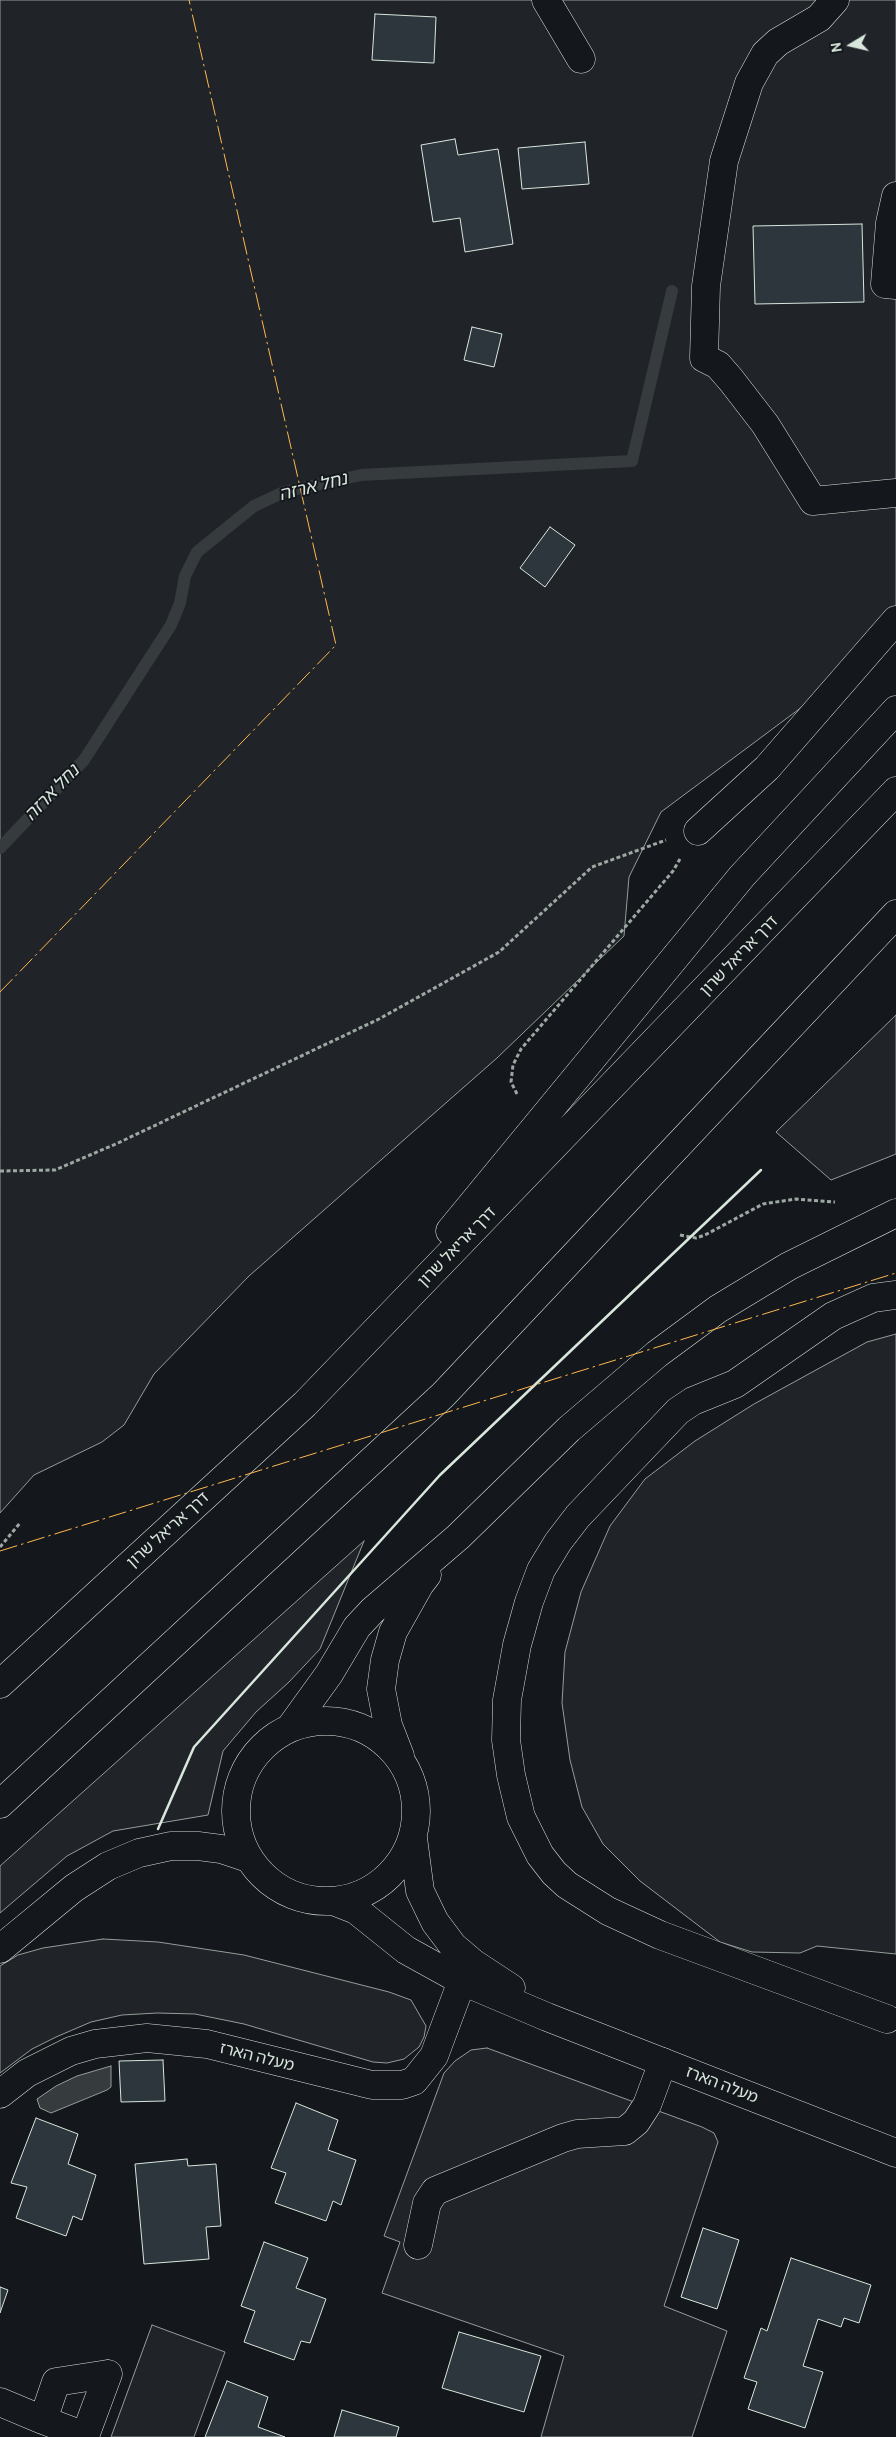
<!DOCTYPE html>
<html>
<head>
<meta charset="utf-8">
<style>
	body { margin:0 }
	#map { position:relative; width:896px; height:2437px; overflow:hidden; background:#14181c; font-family:Cabin,sans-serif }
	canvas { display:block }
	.north { position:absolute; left:826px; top:20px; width:50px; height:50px; -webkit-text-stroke:4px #14181c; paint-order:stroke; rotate:261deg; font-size:14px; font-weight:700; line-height:20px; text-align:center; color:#d8e6dc }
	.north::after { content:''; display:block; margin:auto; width:18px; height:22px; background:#d8e6dc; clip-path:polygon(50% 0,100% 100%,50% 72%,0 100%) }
</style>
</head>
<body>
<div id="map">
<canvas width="896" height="2437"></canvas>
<div class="north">N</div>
</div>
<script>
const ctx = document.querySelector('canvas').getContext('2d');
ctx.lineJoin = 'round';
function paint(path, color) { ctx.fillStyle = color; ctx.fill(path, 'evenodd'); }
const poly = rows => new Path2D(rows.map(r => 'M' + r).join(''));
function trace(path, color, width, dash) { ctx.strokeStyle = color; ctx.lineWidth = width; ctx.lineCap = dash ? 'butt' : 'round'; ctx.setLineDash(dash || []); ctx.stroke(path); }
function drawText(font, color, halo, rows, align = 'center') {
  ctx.font = font + ' Cabin,"Noto Sans Hebrew",sans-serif'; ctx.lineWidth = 4; ctx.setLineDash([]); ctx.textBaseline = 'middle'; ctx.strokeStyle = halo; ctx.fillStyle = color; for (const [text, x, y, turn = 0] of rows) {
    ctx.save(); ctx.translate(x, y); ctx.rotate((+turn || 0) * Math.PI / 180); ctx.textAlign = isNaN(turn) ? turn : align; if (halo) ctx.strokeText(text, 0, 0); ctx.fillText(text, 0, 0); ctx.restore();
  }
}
const green = poly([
	[0,0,896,0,896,621,865,660,661,812,629,877,624,936,497,1058,249,1276,154,1374,124,1425,102,1442,34,1475,0,1513,0,0],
	[896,1015,896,1154,831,1180,776,1132,896,1015],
	[896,1334,896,1954,817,1946,800,1953,752,1952,720,1942,640,1881,603,1844,582,1807,570,1760,562,1703,565,1652,581,1592,610,1526,645,1479,695,1441,754,1404,867,1342,896,1334],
	[364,1541,320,1649,289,1682,256,1712,223,1751,208,1815,113,1831,67,1856,0,1913,0,1866,364,1541],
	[103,1939,158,1942,244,1955,389,1992,411,2000,426,2026,424,2037,419,2047,404,2059,387,2063,373,2062,244,2024,195,2014,157,2013,122,2015,91,2022,56,2037,32,2049,0,2073,0,1966,18,1955,43,1948,103,1939],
	[487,2048,702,2127,714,2133,718,2142,664,2306,727,2331,692,2437,541,2437,564,2356,382,2293,400,2242,384,2236,444,2073,455,2061,471,2050,487,2048],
	[152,2325,225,2352,194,2437,111,2437,152,2325]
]);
paint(green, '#202428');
trace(green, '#939e99', 1);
const water = poly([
	[111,2066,111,2087,107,2090,51,2113,40,2108,37,2099,56,2086,77,2076,111,2066]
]);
paint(water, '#363b3e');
trace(water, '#939e99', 1);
trace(poly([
	[0,848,84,760,171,625,180,603,185,576,197,552,254,506,284,492,361,475,632,461,672,291]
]), '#363b3e', 12);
const building = poly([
	[375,14,436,17,434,63,372,60,375,14],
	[455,139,458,155,498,149,513,244,465,252,460,218,433,222,421,145,455,139],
	[585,142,589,184,522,189,518,148,585,142],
	[862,224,864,302,755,304,753,226,862,224],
	[472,327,502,334,494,367,464,360,472,327],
	[550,527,575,545,545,587,520,568,550,527],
	[163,2060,165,2101,121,2102,119,2061,163,2060],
	[296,2103,338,2120,328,2150,356,2160,341,2205,333,2201,326,2221,275,2203,286,2173,271,2168,296,2103],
	[36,2118,78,2134,68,2164,96,2175,82,2220,73,2216,66,2236,16,2218,27,2187,11,2183,36,2118],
	[187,2159,188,2166,216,2164,221,2226,206,2227,209,2259,144,2264,135,2164,187,2159],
	[703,2228,739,2240,717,2309,681,2297,703,2228],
	[264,2242,308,2258,296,2288,326,2299,310,2343,301,2341,294,2360,244,2342,255,2311,241,2306,264,2242],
	[791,2258,871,2285,859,2323,844,2318,841,2327,818,2319,803,2366,823,2372,805,2428,748,2409,757,2382,744,2378,761,2328,767,2331,791,2258],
	[0,2287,8,2290,0,2313,0,2287],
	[459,2332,541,2356,524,2412,442,2388,459,2332],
	[227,2381,268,2397,258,2427,285,2437,205,2437,227,2381],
	[342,2410,399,2427,396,2437,334,2437,342,2410]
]);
paint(building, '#2c363c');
trace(building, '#d8e6dc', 1);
const minor = poly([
	[546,0,581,59],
	[835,0,819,18,778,42,765,54,749,83,724,161,706,286,704,358,718,365,731,380,765,424,813,501,896,493],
	[896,196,890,223,885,284,896,285],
	[698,831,767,768,896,620],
	[887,2019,660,1935,608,1911,567,1885,554,1873,540,1855,521,1817,511,1775,506,1740,507,1700,517,1645,529,1602,541,1570,558,1542,578,1516,678,1411,693,1401,735,1384,833,1316,873,1298,896,1295],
	[0,2094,27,2073,71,2051,95,2044,147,2038,207,2044,372,2085,402,2085,414,2081,434,2056,462,1981],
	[418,2245,427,2203,435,2191,563,2138,577,2134,625,2131,636,2122,647,2105,663,2062],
	[108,2374,85,2436,43,2420,56,2382,108,2374],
	[0,2402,43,2420]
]);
const major = poly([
	'236 1811a90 90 0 1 1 180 0a90 90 0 1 1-180 0Z',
	[290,1728,329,1674,357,1627,373,1610,458,1537,569,1429,657,1354,718,1309,789,1266,896,1213],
	[400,1756,388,1725,381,1689,385,1660,393,1632,420,1584,427,1575],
	[413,1838,420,1891,435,1922,453,1946,473,1963,511,1988],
	[333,1901,356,1910,406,1950,462,1981,547,2017,896,2153]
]);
const highway = poly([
	[450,1231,742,876,896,710],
	[0,1684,305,1404,896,791],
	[0,1804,443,1395,896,914],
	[0,1949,74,1888,108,1866,139,1853,171,1846,198,1846,221,1849,248,1858]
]);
trace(minor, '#d8e6dc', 29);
trace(major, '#d8e6dc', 29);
trace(highway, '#d8e6dc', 29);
trace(poly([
	[517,1094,511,1082,513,1065,521,1049,673,871,680,859],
	[0,1171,55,1170,118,1143,379,1019,499,952,592,867,666,840],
	[680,1235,696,1238,705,1235,763,1204,796,1199,835,1202],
	[0,1547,20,1523]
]), '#9da8a2', 3, [4, 2.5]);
trace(minor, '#14181c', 28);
trace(major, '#14181c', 28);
trace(highway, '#14181c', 28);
trace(poly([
	[158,1829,194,1747,440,1475,761,1170]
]), '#d8e6dc', 2.5);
trace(poly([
	[0,992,336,645,189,0],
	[0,1551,896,1273]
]), '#ffb74d', 1, [18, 4, 2.5, 4]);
drawText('16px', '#d8e6dc', '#14181c', [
	["דרך אריאל שרון",739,956,-46],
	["דרך אריאל שרון",457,1247,-46],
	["דרך אריאל שרון",168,1530,-42],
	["מעלה הארז",257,2057,14],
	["מעלה הארז",722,2085,21]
]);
drawText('italic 18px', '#d8e6dc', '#14181c', [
	["נחל ארזה",313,487,-14],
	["נחל ארזה",52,793,-46]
]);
</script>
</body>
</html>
